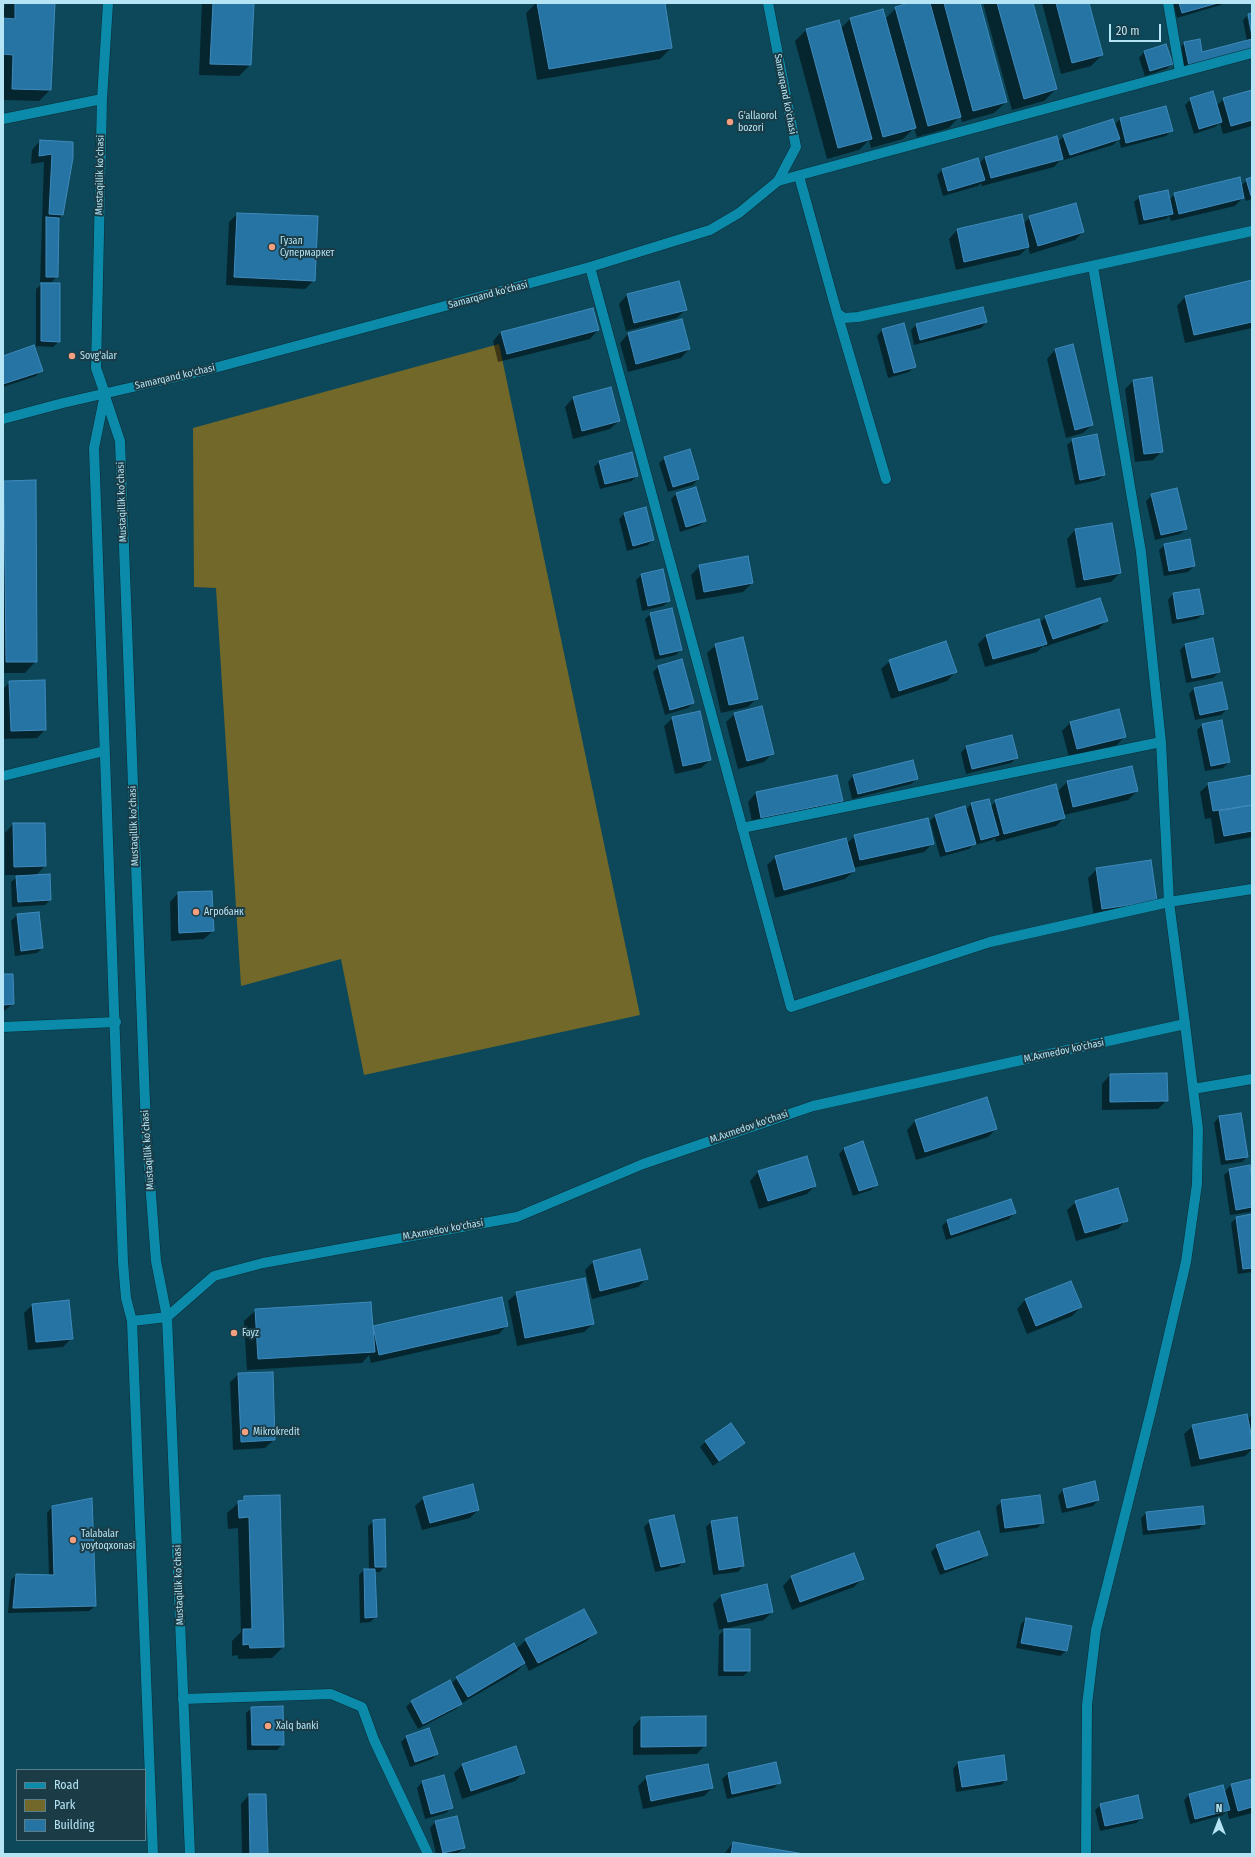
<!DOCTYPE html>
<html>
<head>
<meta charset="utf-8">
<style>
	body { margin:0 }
	#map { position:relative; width:1255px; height:1857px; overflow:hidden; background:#0c4859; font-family:"Fira Sans Condensed",sans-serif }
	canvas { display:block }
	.frame { position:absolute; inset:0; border:4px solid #b5e4f4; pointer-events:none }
	.legend { position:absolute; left:16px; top:1769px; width:130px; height:72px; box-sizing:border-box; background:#1b3c46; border:1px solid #597f8c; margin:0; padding:5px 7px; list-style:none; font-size:12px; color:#b5e4f4 }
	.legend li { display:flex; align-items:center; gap:8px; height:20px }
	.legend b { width:20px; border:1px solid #597f8c }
	.north { position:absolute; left:1199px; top:1801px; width:40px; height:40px; -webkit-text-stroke:3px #1b3c46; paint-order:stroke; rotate:0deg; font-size:11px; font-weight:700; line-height:16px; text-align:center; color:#b5e4f4 }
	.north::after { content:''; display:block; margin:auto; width:14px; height:18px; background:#b5e4f4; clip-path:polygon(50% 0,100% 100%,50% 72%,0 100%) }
	.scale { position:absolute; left:1109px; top:24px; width:52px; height:18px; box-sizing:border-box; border:2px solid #b5e4f4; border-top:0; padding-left:5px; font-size:12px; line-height:14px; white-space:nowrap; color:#b5e4f4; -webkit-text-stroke:3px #1b3c46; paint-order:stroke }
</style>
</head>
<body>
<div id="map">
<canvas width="1255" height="1857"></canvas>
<div class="frame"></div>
<ul class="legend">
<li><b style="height:5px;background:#0b8ba9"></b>Road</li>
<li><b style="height:11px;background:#726829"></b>Park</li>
<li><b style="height:11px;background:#2674a4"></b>Building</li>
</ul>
<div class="north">N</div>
<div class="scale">20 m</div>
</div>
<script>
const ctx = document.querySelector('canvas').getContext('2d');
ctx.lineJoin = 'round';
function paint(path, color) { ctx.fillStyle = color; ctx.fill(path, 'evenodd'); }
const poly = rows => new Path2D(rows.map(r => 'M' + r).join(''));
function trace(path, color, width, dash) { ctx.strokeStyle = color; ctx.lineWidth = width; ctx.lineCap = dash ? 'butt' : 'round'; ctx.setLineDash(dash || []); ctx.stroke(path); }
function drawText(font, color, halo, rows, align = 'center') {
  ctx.font = font + ' "Fira Sans Condensed",sans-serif'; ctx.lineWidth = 4; ctx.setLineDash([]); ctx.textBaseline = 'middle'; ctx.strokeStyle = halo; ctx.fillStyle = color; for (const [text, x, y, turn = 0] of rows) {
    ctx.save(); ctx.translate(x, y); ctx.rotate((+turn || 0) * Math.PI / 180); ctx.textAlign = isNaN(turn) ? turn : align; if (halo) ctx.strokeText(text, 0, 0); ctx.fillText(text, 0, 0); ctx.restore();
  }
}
paint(poly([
	[499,344,640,1015,364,1075,341,959,241,986,216,588,194,587,193,428]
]), '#726829');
paint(poly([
	[5,3,54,3,50,90,39,101,3,100,3,19],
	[202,3,253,3,250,65,239,76,199,75],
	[536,3,664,3,671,48,660,59,537,80,526,13],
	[913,3,929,3,930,5,931,3,979,3,1006,102,994,113,962,122,960,116,949,128,917,137,914,128,903,139,871,148,869,140,859,150,827,159,795,41,806,30,838,21,840,29,850,19,885,19,896,8],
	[983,3,1032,3,1056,89,1044,101,1012,110],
	[1042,3,1088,3,1102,55,1091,66,1061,74],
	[1173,3,1227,3,1177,18],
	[1247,16,1252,41,1252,51,1183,70,1179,48,1185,43,1201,53,1247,41,1243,20],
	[1165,45,1172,64,1166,69,1145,76,1139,58,1144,52],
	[1252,91,1252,126,1223,134,1220,123,1215,127,1194,134,1185,105,1191,99,1216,106,1224,99],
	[1165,107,1172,130,1166,136,1121,148,1119,139,1113,145,1064,160,1063,157,1054,167,982,186,981,183,978,186,943,196,937,175,942,170,979,164,985,157,1058,142,1064,136,1114,125,1120,119],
	[40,141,72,143,62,215,58,219,57,276,52,282,40,282,44,162,31,164,32,150],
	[1252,179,1252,199,1246,201,1244,196,1235,206,1171,221,1169,216,1166,219,1139,225,1134,202,1140,197,1169,200,1175,194,1241,186,1247,180],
	[237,214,314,280,305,289,226,285,229,222],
	[1030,217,1083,232,1075,240,1030,254,1028,247,1020,255,956,270,949,239,957,230,1023,224],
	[1252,281,1252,328,1185,343,1177,306,1185,297],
	[678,282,685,310,677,318,626,331,619,304,627,295],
	[42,284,59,341,53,347,36,346,36,289],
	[983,308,986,322,981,328,914,345,911,330,916,325],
	[598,330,590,339,498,362,493,341,501,332],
	[882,330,914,366,909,372,888,378,877,336],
	[628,334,689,349,681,358,628,372,620,343],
	[1072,346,1092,425,1083,433,1066,438,1047,359,1055,350],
	[3,357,41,370,36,376,3,387],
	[1133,381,1162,451,1153,460,1135,462,1125,389],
	[610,388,619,421,610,429,573,439,565,407,573,398],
	[1073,440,1104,475,1098,480,1075,485,1067,445],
	[631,453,637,475,632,481,600,489,594,467,599,462],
	[665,458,698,479,693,485,668,492,659,463],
	[5,482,36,661,25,673,3,673,3,483],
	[676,494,705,521,699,526,680,532,671,499],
	[1152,495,1186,529,1180,534,1155,540,1146,501],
	[625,513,653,540,648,545,627,551,619,519],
	[1075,530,1120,573,1111,582,1076,588,1067,539],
	[1165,545,1194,566,1188,572,1164,576,1159,550],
	[700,566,752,583,743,592,696,600,691,575],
	[641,575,669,601,663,606,642,611,636,580],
	[1173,594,1203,614,1197,619,1172,624,1168,600],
	[651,614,681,649,676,655,655,660,645,619],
	[1046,617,1107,620,1098,629,1044,647,1044,645,1037,652,985,667,978,644,986,636,1039,623],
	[716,645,757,698,748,707,721,713,707,653],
	[1185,645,1219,672,1213,678,1186,683,1180,650],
	[890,661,955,672,947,681,891,699,881,669],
	[658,667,693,703,688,708,665,715,653,672],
	[10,682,45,730,37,738,3,739,3,689],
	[1194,688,1227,709,1221,715,1195,720,1189,694],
	[735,714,773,753,764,762,738,769,726,722],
	[673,718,710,760,701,768,675,774,664,726],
	[1070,723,1125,736,1117,745,1069,757,1062,731],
	[1203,724,1229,762,1223,768,1205,771,1197,730],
	[966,747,1017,758,1011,763,966,774,961,753],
	[912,761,917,779,911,784,852,799,848,782,853,776],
	[1252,776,1252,837,1215,844,1211,818,1205,819,1200,792,1209,784],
	[1067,782,1137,791,1128,800,1064,815,1064,818,1056,826,996,842,995,838,992,840,975,845,975,843,969,849,940,857,930,821,936,815,965,811,971,804,990,807,996,801,1057,792],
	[756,793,842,801,833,809,753,826,748,802],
	[13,824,45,866,35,876,50,900,45,905,12,907,11,882,17,877,26,876,26,875,5,875,5,833],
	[855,836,933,843,924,852,853,868,854,871,845,879,775,898,767,865,776,857,847,843],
	[1097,869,1156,900,1094,917,1088,878],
	[178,893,213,931,204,939,171,941,170,902],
	[38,913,42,948,37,953,15,956,11,921,17,915],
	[3,975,13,1004,3,1012],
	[1110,1075,1167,1100,1158,1109,1102,1110,1102,1084],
	[986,1098,996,1129,988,1137,916,1160,907,1130,915,1121],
	[1219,1117,1247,1157,1242,1162,1221,1165,1214,1123],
	[844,1148,877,1184,871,1190,853,1196,839,1154],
	[1230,1170,1252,1186,1252,1210,1250,1212,1230,1215,1224,1175],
	[758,1172,815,1186,807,1194,759,1209,750,1181],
	[1010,1200,1014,1213,1009,1219,946,1240,942,1226,947,1221],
	[1076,1202,1126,1220,1118,1229,1076,1241,1067,1210],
	[1252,1215,1252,1272,1238,1274,1231,1223,1236,1218],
	[593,1262,647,1278,638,1287,592,1299,585,1270],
	[517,1293,593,1324,584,1332,517,1346,508,1301],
	[1025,1300,1081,1307,1072,1316,1027,1334,1017,1309],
	[33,1304,71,1339,63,1347,28,1350,24,1313],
	[256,1310,372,1329,374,1327,507,1325,499,1334,371,1363,369,1355,362,1363,247,1370,244,1321],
	[239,1374,274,1440,265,1448,233,1450,230,1382],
	[1252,1415,1252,1449,1245,1456,1191,1467,1184,1434,1193,1426,1247,1420],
	[706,1441,744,1443,713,1466,700,1447],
	[1063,1490,1098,1500,1093,1506,1062,1513,1058,1496],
	[245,1497,283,1647,272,1658,238,1659,238,1655,232,1656,232,1641,241,1632,238,1528,228,1529,227,1513],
	[424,1498,478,1510,470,1518,422,1530,415,1506],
	[1002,1501,1043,1523,1037,1528,1000,1533,996,1507],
	[52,1507,95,1606,89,1611,8,1613,11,1580,16,1575,49,1576,47,1513],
	[1146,1513,1204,1523,1199,1529,1143,1535,1141,1518],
	[374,1521,385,1566,380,1572,374,1572,376,1617,370,1622,360,1623,359,1575,364,1570,369,1570,368,1526],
	[650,1521,684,1561,678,1567,655,1572,644,1527],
	[711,1522,743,1566,738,1572,713,1575,706,1527],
	[937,1546,987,1555,981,1560,940,1575,931,1552],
	[854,1554,863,1578,854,1587,792,1610,783,1586,791,1577],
	[722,1595,772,1612,764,1620,719,1630,713,1604],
	[1026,1619,1066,1651,1060,1656,1016,1648,1021,1624],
	[725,1629,749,1671,743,1676,718,1676,719,1635],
	[595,1633,587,1641,529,1671,525,1663,516,1672,462,1703,456,1709,418,1729,406,1707,411,1702,449,1681,451,1684,457,1678,516,1649,526,1640],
	[252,1708,283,1744,277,1750,247,1750,246,1713],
	[641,1718,705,1745,697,1754,633,1755,633,1727],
	[407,1736,437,1754,432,1759,410,1767,401,1742],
	[515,1747,524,1772,515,1781,462,1799,454,1773,462,1765],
	[775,1763,780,1782,774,1788,727,1799,722,1779,728,1774],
	[958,1763,1006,1780,1001,1785,956,1792,953,1769],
	[647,1777,712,1788,704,1796,643,1809,638,1786],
	[1252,1780,1252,1813,1229,1819,1227,1811,1223,1815,1190,1824,1184,1800,1189,1795,1224,1792,1231,1785],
	[422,1782,452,1807,446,1813,425,1819,417,1788],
	[249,1795,267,1854,242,1854,241,1804],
	[1101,1805,1142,1818,1136,1823,1100,1831,1095,1810],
	[435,1822,464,1848,458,1853,436,1854,430,1828],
	[733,1843,798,1854,724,1854]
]), '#0007');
const building = poly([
	[15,3,55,3,51,90,12,89,13,55,3,54,3,18,15,19,15,3],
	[213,3,254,3,251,65,210,64,213,3],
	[537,3,665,3,672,48,549,69,537,3],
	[909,3,930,3,961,117,928,126,895,7,909,3],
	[944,3,980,3,1007,102,973,111,944,3],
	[997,3,1033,3,1057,89,1024,99,997,3],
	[1056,3,1089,3,1103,55,1072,63,1056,3],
	[1179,3,1218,3,1182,13,1179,3],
	[883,9,916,128,883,137,850,18,883,9],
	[1252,13,1252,35,1248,14,1252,13],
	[839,20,872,139,838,148,806,29,839,20],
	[1200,39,1202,52,1252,39,1252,48,1189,66,1184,42,1200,39],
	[1166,44,1173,64,1150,71,1144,51,1166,44],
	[1252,90,1252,120,1231,126,1223,98,1252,90],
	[1213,91,1222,122,1199,129,1190,98,1213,91],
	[1166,106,1173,131,1126,143,1120,118,1166,106],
	[1113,119,1120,139,1070,155,1063,135,1113,119],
	[1057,136,1063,159,991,178,985,157,1057,136],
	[40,140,73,142,73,158,63,215,49,214,52,154,39,156,40,140],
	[978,158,985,180,948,191,942,169,978,158],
	[1240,177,1244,198,1179,214,1174,193,1240,177],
	[1252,177,1252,195,1251,196,1246,179,1252,177],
	[1168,190,1173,214,1144,220,1139,196,1168,190],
	[1076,203,1084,232,1038,246,1029,216,1076,203],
	[237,213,318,216,315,281,234,277,237,213],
	[1022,214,1029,247,964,262,957,229,1022,214],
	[46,217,59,218,58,277,46,277,46,217],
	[1252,280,1252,322,1194,335,1185,296,1252,280],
	[679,281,687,310,634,323,627,294,679,281],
	[41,283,60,283,60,342,41,341,41,283],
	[983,307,987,322,920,340,916,324,983,307],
	[593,308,599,330,507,354,501,332,593,308],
	[682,319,690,349,636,364,628,333,682,319],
	[904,323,916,367,894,373,882,329,904,323],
	[1073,344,1093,425,1075,430,1055,349,1073,344],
	[34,345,43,371,3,384,3,356,34,345],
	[1152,377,1163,452,1144,454,1133,380,1152,377],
	[611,387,620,421,582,431,573,397,611,387],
	[1097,434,1105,475,1080,480,1072,439,1097,434],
	[690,449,699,479,673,487,664,457,690,449],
	[632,452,638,476,605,484,599,461,632,452],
	[36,480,37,662,6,662,4,481,36,480],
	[696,487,706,521,686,527,676,493,696,487],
	[1177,488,1187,529,1161,535,1151,494,1177,488],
	[646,507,654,540,633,546,624,513,646,507],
	[1112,523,1121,573,1084,580,1075,529,1112,523],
	[1190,539,1195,566,1169,571,1164,544,1190,539],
	[748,556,753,583,704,592,699,565,748,556],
	[663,569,670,601,648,606,641,574,663,569],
	[1199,589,1204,614,1177,619,1173,593,1199,589],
	[1100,598,1108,621,1053,639,1045,616,1100,598],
	[672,608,682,650,660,655,650,613,672,608],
	[1039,619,1047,644,993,659,986,635,1039,619],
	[743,637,758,699,729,705,715,644,743,637],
	[1213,638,1220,672,1192,678,1185,644,1213,638],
	[946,641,957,672,899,691,889,660,946,641],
	[682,659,694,703,670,710,658,666,682,659],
	[45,680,46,730,11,731,9,681,45,680],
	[1222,682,1228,709,1200,715,1194,688,1222,682],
	[762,706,774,754,747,761,734,713,762,706],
	[1119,709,1126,737,1077,749,1070,722,1119,709],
	[700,711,711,760,683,766,672,717,700,711],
	[1222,720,1230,762,1211,766,1202,724,1222,720],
	[1012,735,1018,758,972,769,966,746,1012,735],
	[913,760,918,779,858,794,853,775,913,760],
	[1132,766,1138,791,1073,807,1067,781,1132,766],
	[837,775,843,801,761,818,756,792,837,775],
	[1252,775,1252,805,1213,811,1208,783,1252,775],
	[1056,784,1065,818,1004,834,995,800,1056,784],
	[989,799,999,835,981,840,971,803,989,799],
	[1252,805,1252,831,1224,836,1219,811,1252,805],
	[965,806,976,844,946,852,935,815,965,806],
	[928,818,934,844,860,860,854,835,928,818],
	[13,823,45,823,46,866,14,867,13,823],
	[846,838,855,871,784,890,775,856,846,838],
	[1151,860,1157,901,1102,909,1096,868,1151,860],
	[50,874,51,900,18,902,16,876,50,874],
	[212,891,214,931,179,933,178,892,212,891],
	[39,912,43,948,21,951,17,914,39,912],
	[3,974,13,974,14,1004,3,1005,3,974],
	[1167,1073,1168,1101,1110,1102,1110,1074,1167,1073],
	[987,1097,997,1129,925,1152,915,1120,987,1097],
	[1241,1113,1248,1157,1226,1160,1219,1116,1241,1113],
	[863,1141,878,1185,859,1191,844,1148,863,1141],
	[807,1156,816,1186,768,1201,758,1171,807,1156],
	[1250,1165,1252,1180,1252,1207,1236,1210,1229,1169,1250,1165],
	[1118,1188,1128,1221,1085,1233,1075,1201,1118,1188],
	[1011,1199,1016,1213,951,1235,947,1220,1011,1199],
	[1252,1214,1252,1268,1243,1269,1236,1217,1252,1214],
	[640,1249,648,1279,600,1291,593,1261,640,1249],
	[585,1278,594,1324,525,1338,516,1292,585,1278],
	[1071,1281,1082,1307,1036,1326,1025,1299,1071,1281],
	[502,1297,508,1326,379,1355,373,1326,502,1297],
	[69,1300,73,1339,36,1342,32,1304,69,1300],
	[371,1302,375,1352,258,1359,255,1309,371,1302],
	[273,1372,275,1440,241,1442,238,1373,273,1372],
	[1247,1414,1252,1438,1252,1448,1200,1459,1192,1425,1247,1414],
	[731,1423,745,1443,719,1461,705,1441,731,1423],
	[1095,1481,1099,1500,1067,1508,1063,1489,1095,1481],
	[473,1484,479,1510,430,1523,423,1497,473,1484],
	[280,1495,284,1647,250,1648,249,1644,243,1645,243,1629,252,1629,249,1517,239,1518,238,1501,244,1500,244,1496,280,1495],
	[1040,1495,1044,1523,1005,1528,1001,1500,1040,1495],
	[92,1498,96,1606,13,1608,16,1574,54,1575,52,1506,92,1498],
	[1203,1506,1205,1524,1148,1530,1146,1512,1203,1506],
	[674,1515,685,1562,661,1567,649,1520,674,1515],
	[737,1517,744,1566,719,1570,711,1521,737,1517],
	[385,1519,386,1567,375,1567,373,1520,385,1519],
	[979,1531,988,1555,945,1570,936,1545,979,1531],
	[854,1553,864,1579,800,1602,791,1576,854,1553],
	[364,1569,375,1569,377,1617,365,1618,364,1569],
	[767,1584,773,1612,728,1622,721,1595,767,1584],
	[584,1609,597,1633,538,1663,525,1639,584,1609],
	[1026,1618,1072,1626,1067,1651,1021,1643,1026,1618],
	[724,1629,750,1629,750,1671,724,1671,724,1629],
	[514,1643,525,1663,468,1697,456,1677,514,1643],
	[450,1680,462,1704,423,1724,411,1701,450,1680],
	[283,1706,284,1745,252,1745,251,1707,283,1706],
	[706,1716,706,1746,641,1747,641,1717,706,1716],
	[429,1728,438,1754,415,1762,406,1736,429,1728],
	[516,1746,525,1773,471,1791,462,1764,516,1746],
	[1004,1755,1007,1780,962,1787,958,1762,1004,1755],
	[776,1762,781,1783,732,1794,728,1773,776,1762],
	[708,1764,713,1788,651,1801,646,1776,708,1764],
	[444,1775,453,1808,431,1814,422,1781,444,1775],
	[1252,1779,1252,1807,1238,1811,1231,1784,1252,1779],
	[1223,1785,1230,1810,1195,1819,1189,1794,1223,1785],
	[249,1794,266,1794,268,1854,250,1854,249,1794],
	[1138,1795,1143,1818,1105,1826,1100,1804,1138,1795],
	[457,1816,465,1848,443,1853,435,1821,457,1816],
	[733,1842,804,1854,731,1854,733,1842]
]);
paint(building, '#2674a4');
trace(building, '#3f8abc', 1);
const minor = poly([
	[1168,3,1180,72],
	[3,119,102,99],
	[799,176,837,313,844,318,858,317,1252,231],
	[778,181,1252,53],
	[590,267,791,1007,990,942,1169,902,1161,742,1141,552,1093,266],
	[837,313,886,479],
	[105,394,96,368,102,99,108,3],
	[3,776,104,751],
	[742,828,1161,742],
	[3,1027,116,1022],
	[1193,1089,1252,1079],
	[183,1699,331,1694,362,1707,374,1740,428,1854],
	[1086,1854,1087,1705,1096,1630,1152,1407,1186,1262,1197,1184,1198,1129,1185,1024]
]);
const tertiary = poly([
	[105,394,94,448,123,1262,126,1298,132,1321],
	[105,396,120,441,146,1129,156,1261,167,1317],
	[3,419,63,403,203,371,590,267,710,230,739,213,778,181,796,147,768,3]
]);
const secondary = poly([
	[167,1317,190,1854],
	[153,1854,132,1321,167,1317,214,1276,263,1263,517,1217,643,1164,813,1106,1185,1024,1169,902,1252,889]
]);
trace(minor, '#0a2c36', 11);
trace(tertiary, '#0a2c36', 11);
trace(secondary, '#0a2c36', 11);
trace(minor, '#0b8ba9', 10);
trace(tertiary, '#0b8ba9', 10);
trace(secondary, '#0b8ba9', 10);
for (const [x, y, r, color] of [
	[730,122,4,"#f3a081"],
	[272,247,4,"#f3a081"],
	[72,356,4,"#f3a081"],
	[196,912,4,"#f3a081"],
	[234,1333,4,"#f3a081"],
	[245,1432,4,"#f3a081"],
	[73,1540,4,"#f3a081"],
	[268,1726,4,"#f3a081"]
]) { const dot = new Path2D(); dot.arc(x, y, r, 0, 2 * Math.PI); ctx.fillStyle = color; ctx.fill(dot); trace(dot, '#1b3c46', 1.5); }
drawText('10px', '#b5e4f4', '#1b3c46', [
	["Samarqand ko'chasi",785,94,79],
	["Mustaqillik ko’chasi",100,175,-89],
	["Samarqand ko'chasi",488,295,-15],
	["Samarqand ko'chasi",175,377,-13],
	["Mustaqillik ko’chasi",122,502,-92],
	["Mustaqillik ko’chasi",134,826,-92],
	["M.Axmedov ko'chasi",1064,1051,-12],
	["M.Axmedov ko'chasi",749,1127,-19],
	["Mustaqillik ko’chasi",148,1150,-94],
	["M.Axmedov ko'chasi",443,1230,-10],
	["Mustaqillik ko’chasi",179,1585,-92]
]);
drawText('10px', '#b5e4f4', '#1b3c46', [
	["G'allaorol",738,116],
	["bozori",738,128],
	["Гузал",280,241],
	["Супермаркет",280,253],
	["Sovg'alar",80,356],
	["Агробанк",204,912],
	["Fayz",242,1333],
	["Mikrokredit",253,1432],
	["Talabalar",81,1534],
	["yoytoqxonasi",81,1546],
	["Xalq banki",276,1726]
], 'left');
</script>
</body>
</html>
